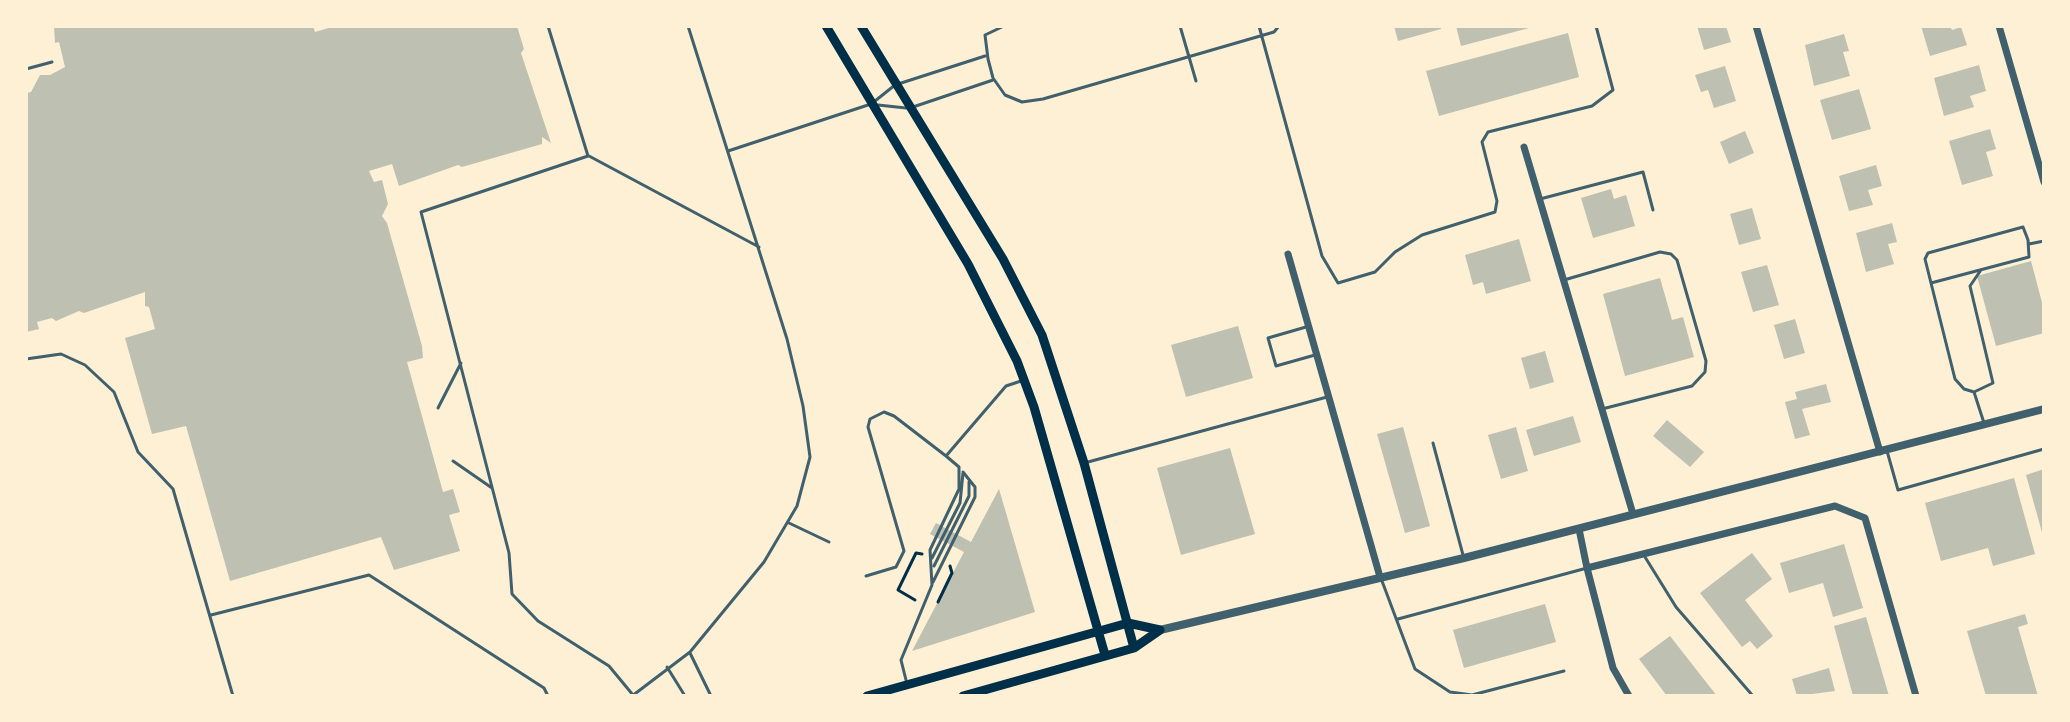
<!DOCTYPE html>
<html>
<head>
<meta charset="utf-8">
<style>
	body { margin:0 }
	#map { position:relative; width:2070px; height:722px; overflow:hidden; background:#fdf0d5; font-family:"Roboto Serif",serif }
	canvas { display:block }
	.frame { position:absolute; inset:0; border:28px solid #fdf0d5; pointer-events:none }
</style>
</head>
<body>
<div id="map">
<canvas width="2070" height="722"></canvas>
<div class="frame"></div>
</div>
<script>
const ctx = document.querySelector('canvas').getContext('2d');
ctx.lineJoin = 'round';
function paint(path, color) { ctx.fillStyle = color; ctx.fill(path, 'evenodd'); }
const poly = rows => new Path2D(rows.map(r => 'M' + r).join(''));
function trace(path, color, width, dash) { ctx.strokeStyle = color; ctx.lineWidth = width; ctx.lineCap = dash ? 'butt' : 'round'; ctx.setLineDash(dash || []); ctx.stroke(path); }
paint(poly([
	[54,26,313,26,315,32,335,26,517,26,524,49,521,53,551,143,542,137,542,144,462,167,458,165,399,186,392,164,369,171,374,182,382,180,388,204,382,216,387,223,422,346,423,358,407,362,443,492,453,489,460,512,449,515,460,551,394,570,381,537,230,581,186,426,152,434,125,338,155,329,149,307,145,306,145,292,84,313,79,311,56,321,52,318,37,322,39,329,26,332,26,93,31,92,40,75,50,75,65,67,59,42,55,43],
	[1394,26,1440,26,1441,29,1398,41],
	[1456,26,1532,26,1533,27,1461,46],
	[1697,26,1726,26,1731,42,1704,50],
	[1921,26,1950,26,1952,30,1961,27,1967,45,1930,56],
	[1568,33,1579,77,1439,116,1426,71],
	[1844,34,1849,51,1843,52,1850,76,1814,86,1805,45],
	[1979,65,1986,91,1970,96,1974,107,1944,116,1934,78],
	[1725,66,1736,101,1714,108,1708,90,1701,92,1695,75],
	[1859,89,1871,129,1832,140,1820,100],
	[1990,129,1996,149,1986,152,1993,176,1962,185,1949,141],
	[1745,131,1754,153,1729,164,1720,142],
	[1876,165,1882,186,1868,190,1873,205,1849,211,1839,176],
	[1611,189,1614,199,1626,195,1635,226,1593,238,1581,198],
	[1752,208,1761,239,1739,245,1730,214],
	[1892,223,1897,242,1888,244,1894,264,1866,272,1856,233],
	[1519,239,1531,281,1486,294,1483,282,1473,285,1465,255],
	[2031,261,2044,310,2044,333,1996,346,1977,276],
	[1767,265,1779,305,1753,312,1741,272],
	[1660,278,1672,320,1683,317,1694,357,1625,376,1603,294],
	[1795,319,1805,353,1784,359,1774,325],
	[1238,326,1253,378,1186,397,1171,345],
	[1545,351,1554,382,1530,389,1521,358],
	[1826,384,1831,402,1802,409,1810,435,1795,439,1785,402,1797,399,1795,392],
	[1573,416,1581,442,1534,456,1526,430],
	[1667,420,1704,452,1690,467,1653,436],
	[1403,427,1430,526,1405,533,1377,434],
	[1516,427,1528,471,1501,479,1488,435],
	[1230,448,1255,534,1181,555,1157,468],
	[2044,469,2044,536,2043,536,2026,475],
	[2014,478,2035,554,1993,566,1988,548,1941,561,1925,503],
	[999,489,1035,612,912,651,964,552,930,534,936,523,971,542],
	[1844,544,1863,608,1833,617,1823,583,1789,593,1780,563],
	[1752,553,1772,579,1745,600,1773,636,1757,649,1750,641,1742,647,1700,593],
	[1545,604,1556,642,1464,668,1453,630],
	[2025,614,2028,624,2018,627,2038,696,1986,696,1967,631],
	[1866,617,1889,696,1853,696,1834,626],
	[1670,636,1717,696,1667,696,1639,659],
	[1829,668,1835,691,1797,696,1792,679]
]), '#bec0b2');
trace(poly([
	[915,600,898,590,916,553,922,554],
	[938,602,952,573,950,566]
]), '#003049', 3);
trace(poly([
	[548,26,588,156,421,212,509,553,512,594,538,621,609,666,633,695],
	[1004,26,985,35,988,59,993,78,1005,95,1022,102,1043,99,1274,32,1279,26],
	[1180,26,1196,81],
	[1259,26,1322,256,1338,283,1375,272,1395,252,1422,235,1495,212,1497,201,1482,142,1488,132,1592,106,1613,90,1596,26],
	[26,69,52,62],
	[875,101,895,85,985,56],
	[878,105,906,108],
	[913,107,993,80],
	[728,151,868,105],
	[589,156,759,247],
	[1540,199,1643,172,1653,210],
	[2023,227,2028,240,2029,257,1931,283,1925,259,1928,253,2023,227],
	[2029,244,2044,241],
	[1564,280,1660,252,1671,254,1677,260,1706,361,1705,372,1692,386,1602,409],
	[1931,283,1955,379,1964,389,1974,392,1993,383,1970,286,1981,270],
	[1306,327,1268,338,1276,366,1315,355],
	[26,359,61,354,85,365,114,392,138,452,173,489,233,696],
	[1974,392,1984,423],
	[438,408,461,363],
	[1433,443,1463,555],
	[1887,451,1898,490,2044,449],
	[453,461,492,488],
	[1088,462,1327,397],
	[789,523,829,542],
	[1645,557,1676,607,1753,696],
	[932,558,960,503,963,473],
	[934,566,969,496,969,482],
	[866,576,896,567,904,551,868,427,870,419,884,412,894,416,946,456,1006,386,1021,381],
	[1382,581,1415,669,1450,692,1472,695,1564,671],
	[933,582,975,497,975,487,963,472],
	[211,615,369,575,544,688,548,696],
	[1398,619,1587,568],
	[690,653,711,696],
	[667,667,685,696],
	[907,684,901,660,932,585,930,550,959,489,959,467,946,456],
	[632,696,690,652,764,562,797,506,810,457,803,406,787,339,688,26]
]), '#3f606c', 3);
trace(poly([
	[1756,26,1880,452],
	[1999,26,2044,182],
	[1524,147,1633,514],
	[1288,254,1380,577],
	[1579,529,1587,568,1835,506,1865,518,1916,696],
	[1587,568,1613,668,1629,696]
]), '#3f606c', 7);
trace(poly([
	[1160,630,1464,558,2044,409]
]), '#3f606c', 8);
trace(poly([
	[826,26,968,264,1017,361,1034,407,1105,655],
	[861,26,1003,259,1042,335,1084,463,1134,648],
	[867,696,1128,623,1160,630],
	[963,696,1134,648,1160,630]
]), '#003049', 9);
</script>
</body>
</html>
